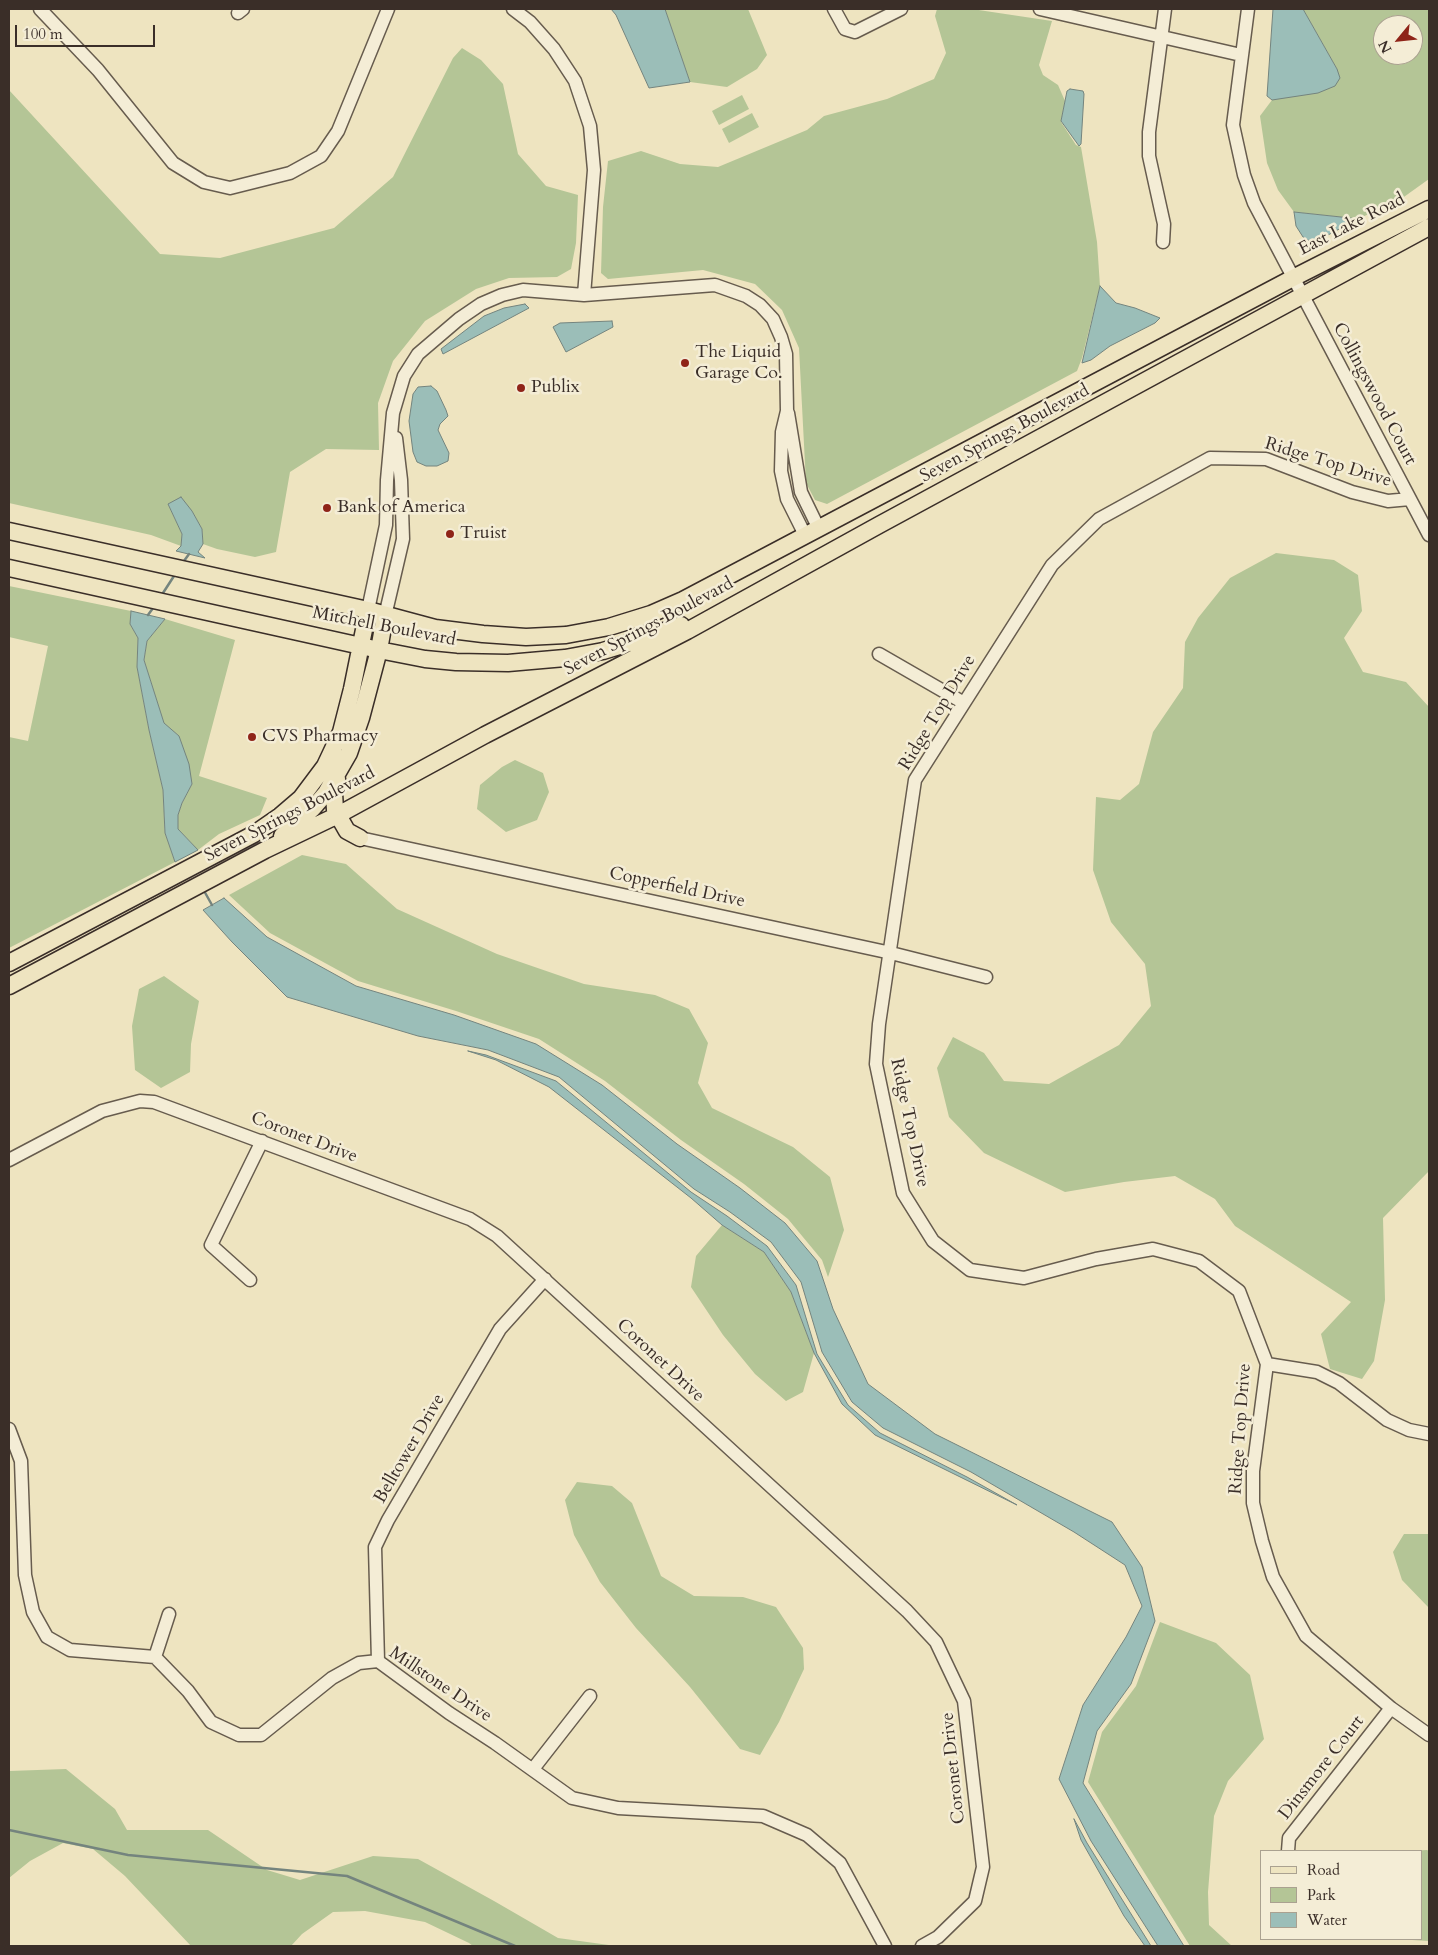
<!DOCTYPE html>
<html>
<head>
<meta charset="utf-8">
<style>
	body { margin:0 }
	#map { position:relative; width:1438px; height:1955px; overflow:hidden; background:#eee4c0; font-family:Cardo,serif }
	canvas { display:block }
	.frame { position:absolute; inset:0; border:10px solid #3a2e28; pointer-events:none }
	.legend { position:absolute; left:1260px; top:1850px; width:162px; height:90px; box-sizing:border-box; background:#f4edd6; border:1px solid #aaa190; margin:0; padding:6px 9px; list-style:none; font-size:15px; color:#3a2e28 }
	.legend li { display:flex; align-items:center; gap:10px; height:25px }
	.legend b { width:25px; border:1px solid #aaa190 }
	.north { position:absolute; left:1373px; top:15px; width:50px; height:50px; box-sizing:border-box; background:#f4edd6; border:1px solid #aaa190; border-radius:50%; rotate:242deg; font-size:14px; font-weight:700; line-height:20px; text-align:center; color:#3a2e28 }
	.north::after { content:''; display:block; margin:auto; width:18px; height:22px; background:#8f2418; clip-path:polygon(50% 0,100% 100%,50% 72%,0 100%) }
	.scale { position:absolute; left:15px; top:25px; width:140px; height:22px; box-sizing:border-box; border:2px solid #3a2e28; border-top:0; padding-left:6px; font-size:15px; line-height:18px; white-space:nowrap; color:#3a2e28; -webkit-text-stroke:4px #f4edd6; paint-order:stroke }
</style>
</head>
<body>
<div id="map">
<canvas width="1438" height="1955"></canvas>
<div class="frame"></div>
<ul class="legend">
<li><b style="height:6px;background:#eee4c0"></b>Road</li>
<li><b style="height:14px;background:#b4c596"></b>Park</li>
<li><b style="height:14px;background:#9bbeb8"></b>Water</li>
</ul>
<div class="north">N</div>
<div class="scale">100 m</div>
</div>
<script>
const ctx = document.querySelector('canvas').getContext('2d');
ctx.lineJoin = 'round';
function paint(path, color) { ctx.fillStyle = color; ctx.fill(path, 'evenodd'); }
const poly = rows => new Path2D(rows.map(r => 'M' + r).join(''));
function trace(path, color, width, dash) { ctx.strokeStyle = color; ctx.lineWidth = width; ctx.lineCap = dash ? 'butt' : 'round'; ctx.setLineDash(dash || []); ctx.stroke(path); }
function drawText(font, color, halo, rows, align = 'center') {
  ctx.font = font + ' Cardo,serif'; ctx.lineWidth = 5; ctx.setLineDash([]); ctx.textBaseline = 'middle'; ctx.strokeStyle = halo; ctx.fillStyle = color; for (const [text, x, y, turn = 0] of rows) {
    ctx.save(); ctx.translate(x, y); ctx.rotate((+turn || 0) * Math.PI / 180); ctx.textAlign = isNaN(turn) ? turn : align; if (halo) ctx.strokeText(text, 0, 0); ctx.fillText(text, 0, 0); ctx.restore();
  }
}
paint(poly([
	[665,9,748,9,767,55,757,69,727,87,690,82],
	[937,9,972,9,1052,21,1039,65,1043,75,1058,85,1065,101,1061,122,1076,145,1081,147,1097,242,1100,286,1082,358,1077,371,827,504,815,500,806,483,799,348,782,310,755,284,703,270,608,279,601,273,603,207,608,161,641,151,680,164,718,167,807,130,824,116,887,99,934,79,946,53,935,16],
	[1303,9,1429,9,1429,179,1401,199,1358,219,1294,212,1278,190,1267,163,1260,116,1272,100,1337,69],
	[1383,25,1413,25,1413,55,1383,55],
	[462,48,481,60,503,84,518,154,546,186,578,195,576,243,571,269,557,277,509,278,476,289,425,321,393,361,378,403,379,450,326,449,290,472,276,552,255,557,217,549,203,544,202,529,192,511,168,504,182,534,181,546,151,535,9,503,9,90,160,254,220,258,334,228,393,177,453,58],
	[742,95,749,109,719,125,712,111],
	[752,113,759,127,729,143,722,129],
	[1276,553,1334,560,1358,575,1362,611,1344,638,1363,672,1406,682,1429,707,1429,1171,1383,1218,1385,1300,1374,1361,1362,1379,1330,1369,1321,1334,1351,1302,1235,1226,1215,1199,1175,1176,1124,1182,1065,1192,984,1153,949,1117,937,1068,953,1037,984,1053,1004,1081,1049,1084,1119,1045,1151,1006,1145,964,1111,922,1093,870,1096,797,1120,800,1139,784,1153,732,1183,688,1185,642,1198,618,1230,578],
	[9,586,131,611,130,624,138,638,137,667,149,730,163,790,165,833,175,862,9,948,9,737,28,741,48,646,9,637],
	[165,619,235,640,199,776,267,798,260,815,219,834,198,850,178,829,178,815,182,803,192,784,179,736,164,724,144,660,147,641],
	[515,760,543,773,549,792,537,820,506,832,477,809,480,785,502,767],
	[302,855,346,864,397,909,497,954,584,984,655,995,689,1009,708,1043,698,1083,712,1108,793,1147,830,1177,844,1230,828,1277,822,1260,788,1219,744,1184,681,1140,605,1081,539,1039,456,1011,358,981,270,933,229,895],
	[164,976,199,1001,191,1044,190,1072,161,1088,135,1070,132,1026,139,989],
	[722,1225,764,1252,791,1292,814,1353,803,1392,786,1401,755,1374,723,1335,691,1287,696,1256],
	[577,1482,612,1486,632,1503,661,1576,694,1596,743,1597,776,1607,803,1648,804,1669,779,1722,760,1755,740,1749,690,1687,636,1628,600,1582,574,1535,565,1500],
	[1404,1534,1429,1534,1429,1608,1402,1580,1393,1552],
	[1160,1622,1216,1643,1250,1675,1264,1739,1228,1781,1214,1816,1208,1892,1209,1925,1232,1946,1190,1946,1088,1782,1102,1732,1136,1686],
	[66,1769,115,1809,127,1830,208,1830,267,1870,300,1880,373,1856,418,1859,494,1901,558,1938,616,1946,473,1946,469,1943,425,1922,365,1911,333,1912,302,1934,291,1946,191,1946,125,1876,93,1849,63,1843,30,1861,9,1878,9,1771],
	[1427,1850,1429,1851,1429,1941,1395,1939,1422,1939,1422,1851,1406,1851]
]), '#b4c596');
const water = poly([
	[611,9,665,9,690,82,649,88,616,15,611,9],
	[1273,9,1303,9,1337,69,1340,78,1335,86,1318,93,1272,100,1267,96,1273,9],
	[1070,89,1083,91,1084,94,1081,144,1079,146,1061,121,1067,91,1070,89],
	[1294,212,1341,217,1358,219,1313,243,1303,237,1296,226,1294,212],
	[1100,286,1116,303,1135,308,1160,318,1155,323,1110,346,1091,360,1082,363,1100,286],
	[525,304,529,308,443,354,441,349,484,316,504,308,525,304],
	[612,321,613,327,566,352,553,327,560,323,612,321],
	[431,386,437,391,446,410,448,416,440,424,438,430,449,453,448,461,437,466,426,466,417,462,413,452,409,421,413,394,418,387,431,386],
	[181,497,192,511,202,529,203,544,198,552,205,558,176,551,181,546,182,534,168,504,181,497],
	[131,611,165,619,147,641,144,660,164,723,179,736,189,764,192,784,182,803,178,815,178,829,198,850,175,862,165,833,163,790,149,730,137,667,138,638,130,624,131,611],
	[224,898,267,937,356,986,454,1015,536,1044,602,1085,677,1144,740,1188,785,1223,817,1261,833,1309,868,1384,935,1434,1112,1522,1142,1567,1155,1621,1131,1684,1097,1731,1083,1783,1184,1946,1158,1946,1091,1841,1059,1779,1083,1705,1126,1637,1142,1606,1125,1565,1074,1532,971,1472,883,1428,852,1402,822,1352,801,1282,771,1242,730,1212,694,1189,559,1077,488,1050,418,1036,287,997,232,942,203,910,224,898],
	[468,1051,486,1055,556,1081,691,1192,727,1216,767,1246,796,1285,817,1354,848,1405,880,1433,967,1477,1017,1505,875,1435,842,1404,814,1353,791,1292,764,1252,722,1225,691,1198,549,1087,496,1060,468,1051],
	[1074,1819,1087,1843,1151,1946,1145,1946,1124,1916,1081,1840,1074,1819]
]);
paint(water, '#9bbeb8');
trace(water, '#74847e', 1);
trace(poly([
	[184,561,189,554],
	[163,593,174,576],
	[148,615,153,608],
	[203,889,212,905],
	[9,1830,128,1855,347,1876,515,1946]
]), '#74847e', 2.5);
const minor = poly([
	[40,9,98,70,173,163,204,182,230,188,290,173,321,156,338,131,388,9],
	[513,9,530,22,554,49,575,81,590,126,594,170,584,295],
	[834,9,845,29,855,32,901,9],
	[1040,9,1241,55],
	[1248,9,1233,125,1244,175,1254,203,1429,535],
	[238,13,243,9],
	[1163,242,1164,224,1149,156,1149,132,1165,9],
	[788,413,801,492,818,527],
	[1410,499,1388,501,1352,492,1266,459,1210,458,1099,519,1052,565,915,780,879,1024,876,1064,903,1193,933,1241,970,1270,1024,1278,1096,1259,1153,1249,1199,1261,1239,1291,1267,1364,1253,1471,1253,1503,1262,1541,1273,1577,1306,1636,1391,1708,1429,1735],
	[368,610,386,525,387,480,393,413,404,376,418,354,459,319,481,304,502,295,523,290,584,295,715,285,746,296,760,305,773,319,781,337,786,354,787,411,782,432,781,471,787,499,805,535],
	[385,616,403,539,401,480,396,438],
	[879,654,964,703],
	[360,838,891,953,986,977],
	[9,1160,102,1111,140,1101,154,1102,470,1219,497,1236,907,1611,936,1642,964,1701,983,1867,975,1901,938,1937,922,1946],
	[250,1280,211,1245,262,1141],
	[1267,1364,1317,1372,1339,1383,1387,1420,1409,1430,1429,1434],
	[9,1429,21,1461,25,1575,33,1612,47,1637,70,1650,155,1657,188,1691,211,1722,239,1735,261,1735,332,1678,359,1663,378,1661,449,1713,495,1743,572,1798,618,1808,763,1816,807,1835,840,1863,885,1946],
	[155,1657,169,1614],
	[378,1661,375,1547,388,1520,500,1329,545,1279],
	[533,1769,590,1696],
	[1288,1851,1289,1838,1391,1708]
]);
const major = poly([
	[9,531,368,610,435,628,483,634,526,637,566,635,609,627,651,614,683,600,1293,278,1429,209],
	[9,568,379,650,425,659,456,662,508,663,565,658,603,651,645,638,681,625],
	[337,779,334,793,335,810,347,831,360,838],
	[282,836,313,808,326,793,349,753,361,718,379,650,385,616],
	[9,963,254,834,280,816,301,798,325,766,341,732,352,689,368,610],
	[9,986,265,850,338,815,485,735,687,631,879,525,1429,227]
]);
trace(minor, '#675c4e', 15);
trace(major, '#3a2e28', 19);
trace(minor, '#f4edd6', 12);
trace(major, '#eee4c0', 16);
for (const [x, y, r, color] of [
	[685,363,5,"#8f2418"],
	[521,388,5,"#8f2418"],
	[327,508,5,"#8f2418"],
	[450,534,5,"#8f2418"],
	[252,737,5,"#8f2418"]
]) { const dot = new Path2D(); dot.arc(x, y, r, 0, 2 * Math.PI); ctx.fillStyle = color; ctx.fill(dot); trace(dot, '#f4edd6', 2); }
drawText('18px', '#3a2e28', '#f4edd6', [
	["East Lake Road",1352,225,-27],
	["Collingswood Court",1374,394,62],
	["Seven Springs Boulevard",1005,434,-28],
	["Ridge Top Drive",1328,463,17],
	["Mitchell Boulevard",384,627,11],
	["Seven Springs Boulevard",649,627,-28],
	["Ridge Top Drive",938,713,-59],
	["Seven Springs Boulevard",290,815,-27],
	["Copperfield Drive",677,888,12],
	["Ridge Top Drive",909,1123,78],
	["Coronet Drive",304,1138,21],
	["Coronet Drive",660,1361,43],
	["Ridge Top Drive",1241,1429,-86],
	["Belltower Drive",410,1449,-60],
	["Millstone Drive",440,1685,34],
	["Coronet Drive",954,1768,-96],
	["Dinsmore Court",1322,1768,-52]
]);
drawText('18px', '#3a2e28', '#f4edd6', [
	["The Liquid",695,353],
	["Garage Co.",695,374],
	["Publix",531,388],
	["Bank of America",337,508],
	["Truist",460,534],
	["CVS Pharmacy",262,737]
], 'left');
</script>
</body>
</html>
